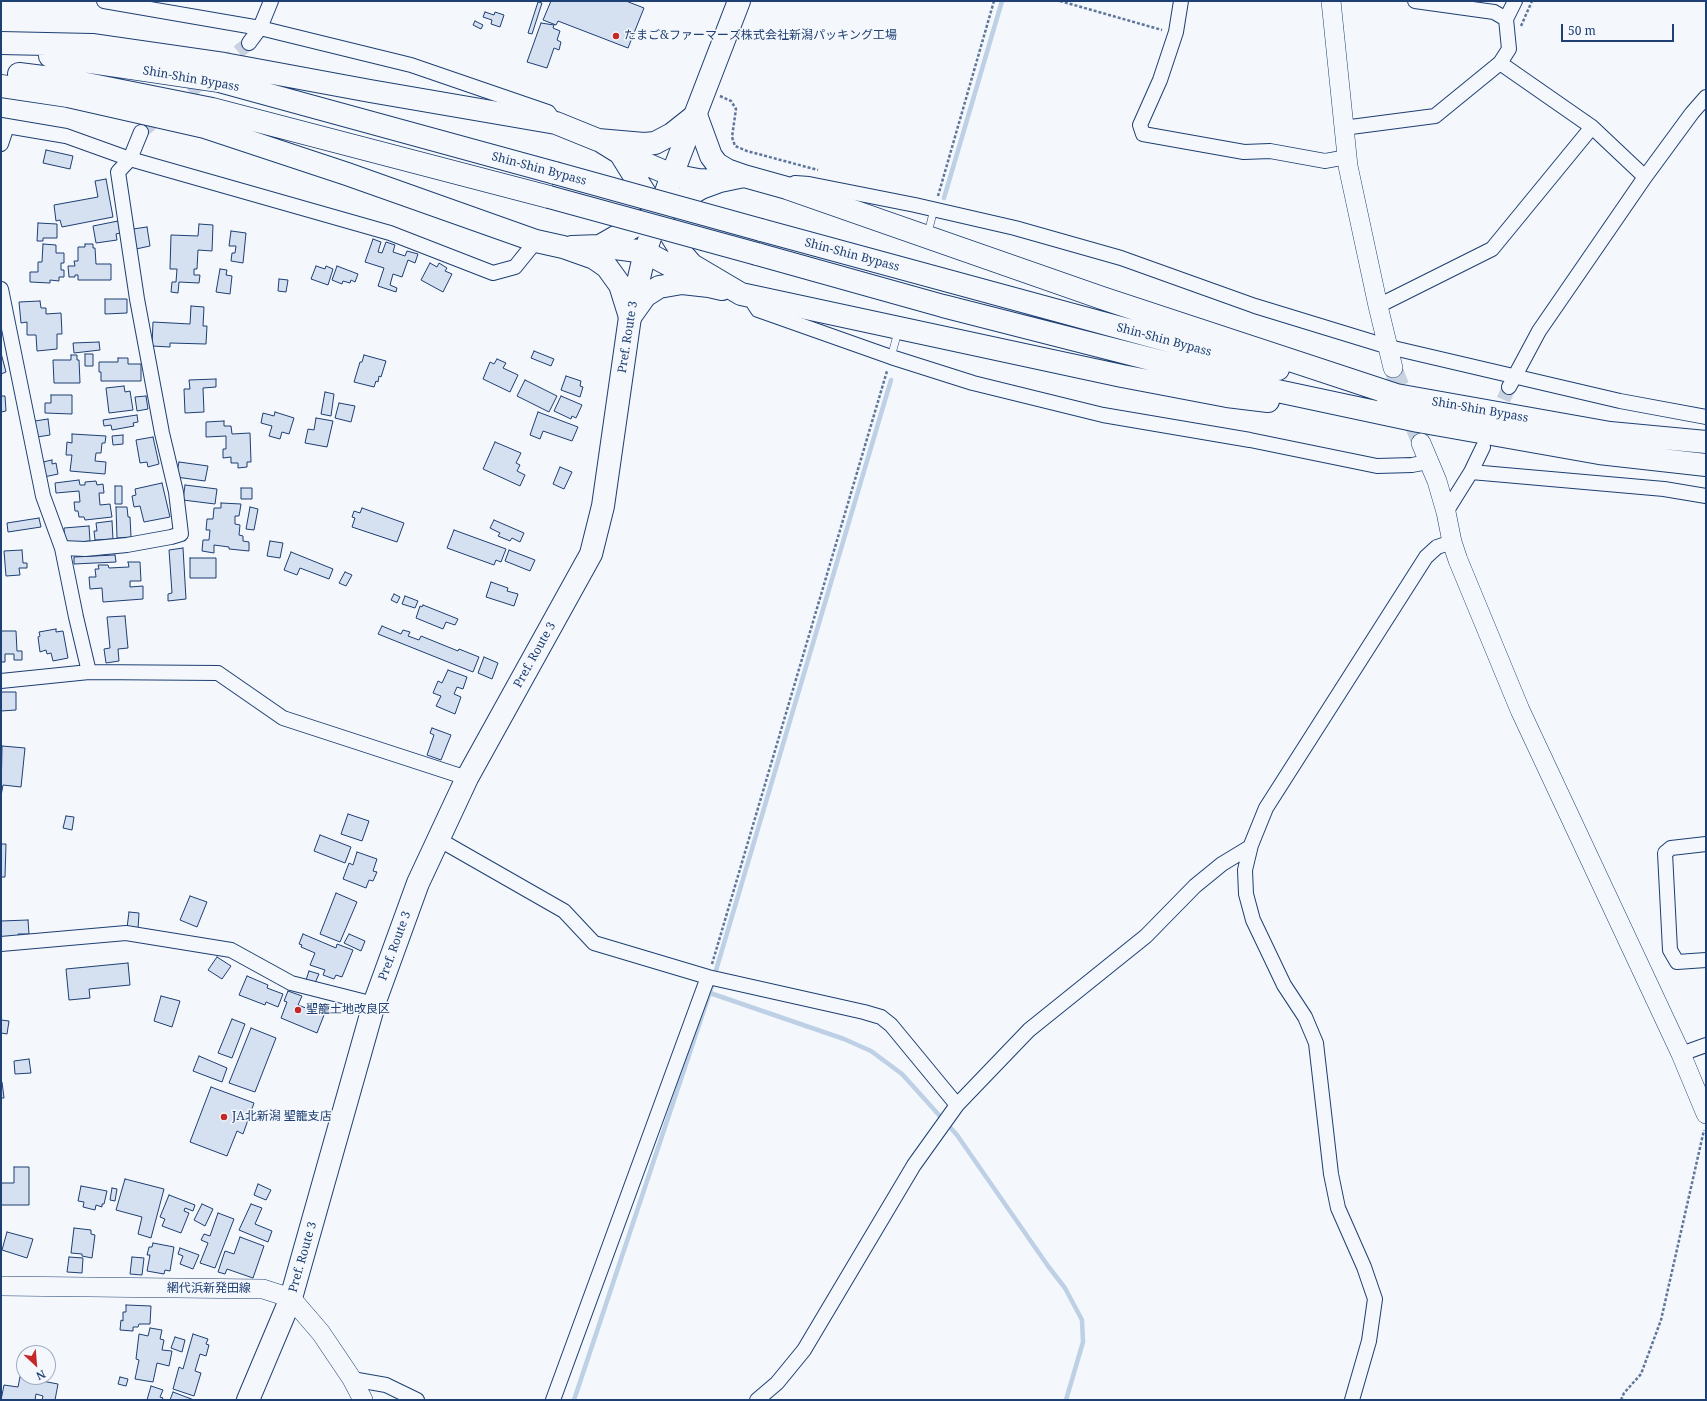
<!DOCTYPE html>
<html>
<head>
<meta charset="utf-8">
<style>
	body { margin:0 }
	#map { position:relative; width:1707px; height:1401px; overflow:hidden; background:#f4f7fb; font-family:"Noto Serif",serif }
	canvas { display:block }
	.frame { position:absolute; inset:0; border:2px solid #1d3f73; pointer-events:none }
	.north { position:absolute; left:16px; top:1345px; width:40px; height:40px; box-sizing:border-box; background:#f4f7fb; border:1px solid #9eadc5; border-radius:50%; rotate:154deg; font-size:11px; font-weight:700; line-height:16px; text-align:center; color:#1d3f73 }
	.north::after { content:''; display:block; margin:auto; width:14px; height:18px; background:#c62828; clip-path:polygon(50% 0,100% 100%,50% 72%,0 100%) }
	.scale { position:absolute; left:1561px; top:24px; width:113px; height:18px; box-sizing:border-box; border:2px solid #1d3f73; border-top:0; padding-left:5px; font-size:12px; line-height:14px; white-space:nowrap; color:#1d3f73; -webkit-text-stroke:3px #f4f7fb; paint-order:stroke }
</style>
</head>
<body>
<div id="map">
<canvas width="1707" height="1401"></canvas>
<div class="frame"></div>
<div class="north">N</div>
<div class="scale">50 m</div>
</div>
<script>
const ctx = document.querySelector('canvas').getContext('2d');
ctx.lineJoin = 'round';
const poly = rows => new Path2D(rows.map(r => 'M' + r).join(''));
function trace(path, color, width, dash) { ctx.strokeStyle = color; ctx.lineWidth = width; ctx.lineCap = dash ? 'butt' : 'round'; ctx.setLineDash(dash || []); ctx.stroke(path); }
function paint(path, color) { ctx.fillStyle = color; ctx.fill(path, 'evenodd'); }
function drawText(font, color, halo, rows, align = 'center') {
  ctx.font = font + ' "Noto Serif","Noto Sans JP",serif'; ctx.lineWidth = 3; ctx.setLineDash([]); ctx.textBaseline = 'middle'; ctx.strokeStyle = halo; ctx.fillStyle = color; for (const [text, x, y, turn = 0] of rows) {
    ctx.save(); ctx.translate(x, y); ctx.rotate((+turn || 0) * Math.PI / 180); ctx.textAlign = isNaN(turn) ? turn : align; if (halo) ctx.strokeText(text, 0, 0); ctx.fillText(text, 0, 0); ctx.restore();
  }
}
trace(poly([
	[944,198,1002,1],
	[714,977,891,380],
	[710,993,844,1039,871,1051,902,1074,957,1135,1048,1266,1065,1288,1082,1320,1083,1342,1066,1400],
	[574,1400,712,986]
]), '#bed0e5', 4.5);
const building = poly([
	[551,1,626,1,644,8,628,48,558,21,556,25,543,20,551,1],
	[538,2,542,3,532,34,528,33,538,2],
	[485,12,494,15,495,12,504,15,500,27,491,24,492,20,483,17,485,12],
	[475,21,483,25,481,29,473,25,475,21],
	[541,23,554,25,553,28,560,31,557,40,561,42,559,50,554,48,547,68,527,62,541,23],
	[46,150,73,156,70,169,43,163,46,150],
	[106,179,113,217,62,227,60,220,56,221,54,205,98,197,95,181,106,179],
	[118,221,120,233,116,234,117,240,96,243,93,226,118,221],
	[38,223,57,224,57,238,43,238,43,241,37,241,38,223],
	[199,224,213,225,212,251,198,250,197,269,194,269,194,275,200,275,199,283,179,282,178,293,171,292,172,282,176,282,177,269,170,269,171,235,198,236,199,224],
	[147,227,150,246,136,249,133,229,147,227],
	[231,231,246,233,243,263,231,261,232,253,235,253,236,246,229,246,231,231],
	[373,239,381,242,378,252,382,253,386,242,395,245,393,252,405,256,407,251,418,254,415,263,408,260,402,277,393,274,390,285,397,288,396,292,378,286,384,268,365,262,373,239],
	[43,244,56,245,56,253,64,253,64,263,61,263,61,270,64,270,64,277,59,277,59,281,50,280,50,283,30,282,30,272,38,272,38,262,42,262,43,244],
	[85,244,93,244,93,248,95,248,96,264,111,264,111,280,78,280,78,275,75,275,75,277,69,277,68,266,75,266,74,261,78,261,78,247,85,247,85,244],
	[430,263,437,267,439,263,447,268,445,271,452,274,443,292,421,280,430,263],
	[316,266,325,269,326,266,333,269,328,285,311,279,316,266],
	[337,266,358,274,355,282,351,280,350,283,343,281,342,284,332,280,337,266],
	[220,269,227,270,226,275,232,276,230,294,216,292,220,269],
	[279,279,288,280,286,292,278,291,279,279],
	[105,299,127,299,127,313,105,314,105,299],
	[40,301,41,308,46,308,46,314,61,313,62,334,57,334,57,349,37,351,36,335,27,335,27,322,21,323,19,302,40,301],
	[191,306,204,307,203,326,207,326,206,344,170,343,170,347,152,346,153,322,190,324,191,306],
	[99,342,100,350,74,353,73,343,99,342],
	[534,351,554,359,551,366,531,358,534,351],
	[1,353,6,372,1,374,1,353],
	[85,354,93,354,93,366,85,366,85,354],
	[71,355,77,355,77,360,79,360,80,383,54,383,53,360,71,360,71,355],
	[364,355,386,361,381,377,379,376,378,382,376,381,374,387,354,382,360,362,362,362,364,355],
	[118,358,128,358,128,364,141,364,141,381,101,381,101,372,99,372,99,362,118,362,118,358],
	[497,359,506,363,503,368,518,375,510,392,483,379,490,362,494,364,497,359],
	[566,376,581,381,580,386,583,387,580,397,561,390,566,376],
	[216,379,216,387,203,388,204,412,185,413,184,389,190,389,189,380,216,379],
	[525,380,557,396,549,412,517,396,525,380],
	[124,386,125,392,130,391,133,410,109,413,106,388,124,386],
	[325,392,334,394,331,416,321,414,325,392],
	[51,395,72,395,72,414,45,413,45,403,51,403,51,395],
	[1,396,5,396,6,411,1,412,1,396],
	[146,396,148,409,137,411,135,397,146,396],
	[561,396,582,405,576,418,572,416,571,419,554,411,561,396],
	[339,403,355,406,351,422,335,418,339,403],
	[275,412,294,418,289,434,282,432,280,439,269,436,272,426,261,423,263,413,274,416,275,412],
	[538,412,578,427,572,441,543,431,540,439,530,435,538,412],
	[137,415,138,422,133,423,134,426,112,430,111,425,104,426,103,420,137,415],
	[316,418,333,421,327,447,305,443,308,429,314,430,316,418],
	[48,419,50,435,37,437,35,421,48,419],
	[224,421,224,426,231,426,232,434,250,433,251,462,247,462,247,467,238,468,238,463,231,463,231,457,223,458,223,449,226,449,226,436,206,437,206,422,224,421],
	[72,434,106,436,105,443,102,443,101,453,96,453,95,461,106,462,105,474,70,471,72,455,66,455,67,442,72,443,72,434],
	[123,435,123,444,113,445,112,436,123,435],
	[153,437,159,464,148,467,147,462,140,463,136,440,153,437],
	[495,442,521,453,516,463,520,465,517,471,525,475,520,486,483,469,495,442],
	[52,460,52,464,56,463,58,474,44,477,41,465,44,464,43,462,52,460],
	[179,462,208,466,205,481,176,477,179,462],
	[560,467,572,472,564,489,553,484,560,467],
	[79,480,80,485,85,485,85,482,96,481,97,485,103,484,104,493,99,493,100,505,110,504,112,517,85,520,84,517,79,517,78,511,75,511,74,502,80,502,79,491,56,493,55,483,79,480],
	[162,483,170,517,144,522,140,506,134,507,132,496,136,495,135,489,162,483],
	[185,485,217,489,215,504,183,500,185,485],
	[115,486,122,486,122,504,115,504,115,486],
	[241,488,252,488,252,499,241,499,241,488],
	[221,503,241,504,239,516,235,516,235,524,240,525,239,535,243,536,243,541,249,542,249,551,229,549,229,547,214,545,214,553,202,551,203,540,209,540,210,530,206,530,207,519,213,519,214,508,221,508,221,503],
	[116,507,127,507,128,517,130,517,131,537,117,538,116,507],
	[250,507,258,509,254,530,246,529,250,507],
	[362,508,404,523,397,542,352,527,355,518,352,517,354,511,360,513,362,508],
	[39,518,41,527,8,532,7,523,39,518],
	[494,520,524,533,520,542,512,538,510,541,498,536,500,533,490,528,494,520],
	[112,521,113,539,95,540,94,531,97,531,96,523,112,521],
	[89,526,90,541,65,543,64,528,89,526],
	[454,530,506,549,501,562,496,560,494,565,447,548,454,530],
	[270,541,283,543,280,558,267,556,270,541],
	[183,548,186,599,168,601,168,594,172,593,169,550,183,548],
	[22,550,23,563,27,563,27,568,19,568,20,575,6,576,4,551,22,550],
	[509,550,535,560,530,571,505,561,509,550],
	[291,552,333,569,329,579,300,568,297,575,284,570,291,552],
	[115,555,116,562,74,564,74,557,115,555],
	[190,558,216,558,216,578,190,578,190,558],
	[128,562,140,562,141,581,130,581,130,587,143,586,143,599,103,602,102,588,90,589,89,577,96,577,95,569,99,569,98,565,108,565,109,568,129,567,128,562],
	[345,572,352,575,346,586,339,583,345,572],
	[491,582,508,588,507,591,518,594,514,606,486,597,491,582],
	[394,594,400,597,397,603,391,600,394,594],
	[405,596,418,601,415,608,402,604,405,596],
	[423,605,458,619,455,625,446,622,443,629,416,618,420,606,422,607,423,605],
	[125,616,128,648,118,649,119,661,106,663,104,649,110,648,107,617,125,616],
	[382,626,401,634,403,630,410,632,408,636,419,640,421,636,458,651,459,649,479,657,473,672,378,634,382,626],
	[56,629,56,632,63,631,68,658,53,661,51,653,47,654,46,650,40,652,38,637,40,636,39,632,56,629],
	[1,631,16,631,17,651,22,651,22,660,14,660,14,654,5,654,5,662,1,662,1,631],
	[484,657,498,663,492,679,478,673,484,657],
	[448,670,467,677,463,689,457,687,454,694,461,697,455,714,436,706,441,696,433,693,438,681,442,683,448,670],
	[1,692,16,692,16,710,1,711,1,692],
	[432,728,451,735,441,760,427,755,434,735,430,733,432,728],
	[2,746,25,748,21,787,3,785,1,796,2,746],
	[348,814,369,821,362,841,341,834,348,814],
	[66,816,74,817,72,830,63,828,66,816],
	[320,835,351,847,345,863,314,851,320,835],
	[1,844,6,844,5,877,1,877,1,844],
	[357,852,377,859,373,871,377,872,373,881,369,880,366,888,343,879,349,863,353,865,357,852],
	[336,893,357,902,340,942,320,934,336,893],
	[190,896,207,902,197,927,180,920,190,896],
	[129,912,139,913,138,929,127,928,129,912],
	[28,920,29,934,18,934,19,938,1,939,1,921,28,920],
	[303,934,336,948,337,944,353,950,342,977,336,975,334,979,323,975,325,970,310,965,315,953,301,947,302,945,299,944,303,934],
	[349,934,365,941,361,951,344,943,349,934],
	[217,957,231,966,222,979,208,970,217,957],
	[128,963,130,985,89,989,90,998,69,1000,66,969,128,963],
	[309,971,319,974,315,983,306,980,309,971],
	[247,976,268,985,267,988,283,994,278,1007,266,1002,265,1005,239,995,247,976],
	[288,991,302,996,298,1005,324,1015,317,1033,281,1018,287,1002,284,1001,288,991],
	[161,996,180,1001,172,1027,154,1021,161,996],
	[232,1019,245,1024,232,1058,218,1053,232,1019],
	[1,1020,9,1021,7,1034,1,1033,1,1020],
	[251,1028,276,1038,255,1092,229,1083,251,1028],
	[199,1056,227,1068,222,1082,193,1071,199,1056],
	[29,1059,31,1073,15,1074,14,1061,29,1059],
	[1,1082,2,1082,4,1098,1,1098,1,1082],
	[211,1087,254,1103,243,1134,237,1131,227,1156,190,1142,211,1087],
	[14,1167,29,1167,29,1205,1,1205,1,1183,14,1183,14,1167],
	[125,1179,164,1189,151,1238,138,1234,142,1217,116,1210,125,1179],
	[258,1184,271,1190,266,1200,254,1195,258,1184],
	[81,1186,107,1191,104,1204,102,1204,102,1207,96,1205,95,1210,83,1207,84,1202,78,1201,81,1186],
	[112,1188,117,1189,115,1201,110,1200,112,1188],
	[169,1195,195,1205,193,1211,185,1208,184,1211,189,1213,181,1233,162,1226,165,1219,160,1217,169,1195],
	[202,1204,213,1209,205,1226,194,1220,202,1204],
	[251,1204,262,1208,255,1224,272,1231,268,1242,239,1230,251,1204],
	[218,1213,234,1219,215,1268,200,1263,208,1243,201,1240,204,1234,210,1236,218,1213],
	[74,1228,91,1230,91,1234,95,1235,92,1258,82,1256,82,1254,71,1253,74,1228],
	[7,1232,33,1239,27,1258,2,1250,7,1232],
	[240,1237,264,1246,253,1278,227,1269,225,1274,218,1272,225,1251,234,1254,240,1237],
	[153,1243,174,1247,170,1271,165,1270,164,1274,147,1271,150,1255,147,1255,149,1247,152,1247,153,1243],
	[180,1248,199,1255,193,1269,180,1264,183,1256,178,1254,180,1248],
	[69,1257,83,1258,82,1273,67,1272,69,1257],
	[132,1257,144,1258,142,1275,130,1274,132,1257],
	[126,1305,151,1306,150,1324,139,1324,138,1327,133,1327,133,1331,120,1330,121,1320,123,1321,123,1312,126,1312,126,1305],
	[150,1328,162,1330,160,1339,164,1340,162,1350,172,1351,169,1366,157,1363,153,1382,135,1379,139,1360,136,1359,139,1334,148,1336,150,1328],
	[193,1334,208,1339,206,1344,209,1345,206,1356,200,1354,195,1371,201,1373,194,1396,173,1389,179,1367,183,1369,193,1334],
	[175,1337,185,1340,182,1352,171,1348,175,1337],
	[20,1377,58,1384,55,1400,42,1400,43,1396,36,1394,35,1400,1,1400,4,1385,18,1387,20,1377],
	[120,1377,128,1379,126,1386,118,1384,120,1377],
	[151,1386,163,1390,160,1397,163,1398,162,1400,147,1400,151,1386],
	[173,1392,194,1400,170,1400,173,1392]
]);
paint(building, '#d5e0f0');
trace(building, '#1d3f73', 1);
trace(poly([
	[141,132,249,43],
	[1495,419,1509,387]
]), '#c9d2e0', 14, [14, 7]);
trace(poly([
	[1393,368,1421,443]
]), '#c9d2e0', 19, [19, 10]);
const lane = poly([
	[929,229,934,209],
	[891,357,896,339]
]);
const street = poly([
	[104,1,260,28,411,65,548,112,554,120],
	[1181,1,1176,32,1160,80,1140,125,1143,134,1244,152,1270,151,1325,161,1347,157],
	[1415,1,1494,12,1506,19],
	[249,43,260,28,271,1],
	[1500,63,1592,127,1645,177],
	[1,125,66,136,130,159,390,233,493,273,515,267,536,241],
	[1343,128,1435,116,1500,63,1509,49,1506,19,1515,1],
	[1,144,7,126],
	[792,185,795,183,809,184,915,205,1015,228,1121,258,1255,306,1389,347,1620,401,1706,417],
	[1,289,43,496,62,548,76,617,89,672],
	[755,298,754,304,758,310,891,357,973,383,1103,415,1250,440,1377,466,1412,465,1428,462],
	[1378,306,1492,249,1592,127],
	[1509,387,1539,331,1645,177,1692,113,1706,97],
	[1471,472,1664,489,1706,496],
	[1446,512,1471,472,1483,447],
	[62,548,85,549,127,545,171,537,181,534,176,492,162,433,137,299,118,172,130,159,141,132],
	[1,681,89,672,218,673,283,718,467,778],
	[438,839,564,911,594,943,708,977,864,1012,881,1017,891,1025,957,1105],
	[1706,844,1671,848,1665,853,1670,950,1677,962,1706,960],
	[1,944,126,933,231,950,291,983,374,1004],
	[1681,1054,1706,1045],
	[352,1379,386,1385,417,1400],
	[553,1400,708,977],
	[757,1400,777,1383,804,1350,914,1165,957,1105,1029,1030,1146,936,1195,886,1222,864,1250,847],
	[1352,1400,1369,1341,1375,1299,1364,1267,1338,1208,1331,1174,1316,1043,1305,1017,1284,985,1253,920,1246,894,1245,870,1251,845,1266,808,1426,557,1437,547,1452,542]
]);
const secondary = poly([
	[1331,1,1348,166,1378,306,1393,368],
	[1421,443,1437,481,1446,512,1452,542,1458,560,1520,710,1681,1054,1706,1114],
	[1,1286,263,1289,291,1298,321,1333,352,1379,363,1400]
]);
const primary = poly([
	[248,1400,291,1298,374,1004,418,883,467,778,591,554,603,506,630,317,645,252,672,175,739,1]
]);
const highway = poly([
	[1,43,92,45,224,64,370,91,556,123,598,140,644,144,655,143,672,134,696,115,711,156,717,164,727,170,744,176,787,188,1102,298,1399,396],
	[50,56,219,81,555,173],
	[19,74,67,80,212,109,549,197],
	[1,86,68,96,205,127,347,174,536,241,563,247,594,258,607,267,620,285,630,317],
	[599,140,620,153,684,256,692,265,741,294,1122,376,1227,396,1268,401],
	[620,153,672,175,698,180,717,181],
	[761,230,1169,341,1278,369],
	[600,246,645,252,699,281],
	[572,247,600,246,701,188,720,181,744,176],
	[757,254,943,306,1268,389,1418,421,1599,453,1706,465],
	[630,317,645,296,659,287,682,283,709,286,722,289],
	[1385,393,1610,433,1706,442]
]);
trace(lane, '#1d3f73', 8);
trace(street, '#1d3f73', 16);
trace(secondary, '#1d3f73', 20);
trace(primary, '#1d3f73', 24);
trace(highway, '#1d3f73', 24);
trace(poly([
	[1060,1,1162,30],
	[1521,26,1532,1],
	[720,96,731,101,736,109,732,137,735,146,747,151,818,170],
	[938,196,994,1],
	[712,964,887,371],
	[1621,1400,1624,1393,1641,1374,1661,1320,1704,1130]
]), '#5e769c', 2.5, [3, 2]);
trace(lane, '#f4f7fb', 7);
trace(street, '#f4f7fb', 14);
trace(secondary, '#f4f7fb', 19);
trace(primary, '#f4f7fb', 22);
trace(highway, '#f4f7fb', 22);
const highwayBridge = poly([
	[555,173,761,230],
	[549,197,757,254]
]);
trace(highwayBridge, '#1d3f73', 24, []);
trace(highwayBridge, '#f4f7fb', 22);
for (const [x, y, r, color] of [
	[616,36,4,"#c62828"],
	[298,1010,4,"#c62828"],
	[224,1117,4,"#c62828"]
]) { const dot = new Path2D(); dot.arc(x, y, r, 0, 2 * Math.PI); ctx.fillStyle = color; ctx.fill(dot); trace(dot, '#f4f7fb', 1.5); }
drawText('12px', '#1d3f73', '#f4f7fb', [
	["たまご&ファーマーズ株式会社新潟パッキング工場",624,36],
	["聖籠土地改良区",306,1010],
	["JA北新潟 聖籠支店",232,1117]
], 'left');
drawText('12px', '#1d3f73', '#f4f7fb', [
	["Shin-Shin Bypass",191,79,10],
	["Shin-Shin Bypass",539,169,15],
	["Shin-Shin Bypass",852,255,15],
	["Pref. Route 3",628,337,-81],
	["Shin-Shin Bypass",1164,340,15],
	["Shin-Shin Bypass",1480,410,10],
	["Pref. Route 3",535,655,-61],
	["Pref. Route 3",395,946,-70],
	["Pref. Route 3",303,1257,-74],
	["網代浜新発田線",209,1289]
]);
</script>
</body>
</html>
